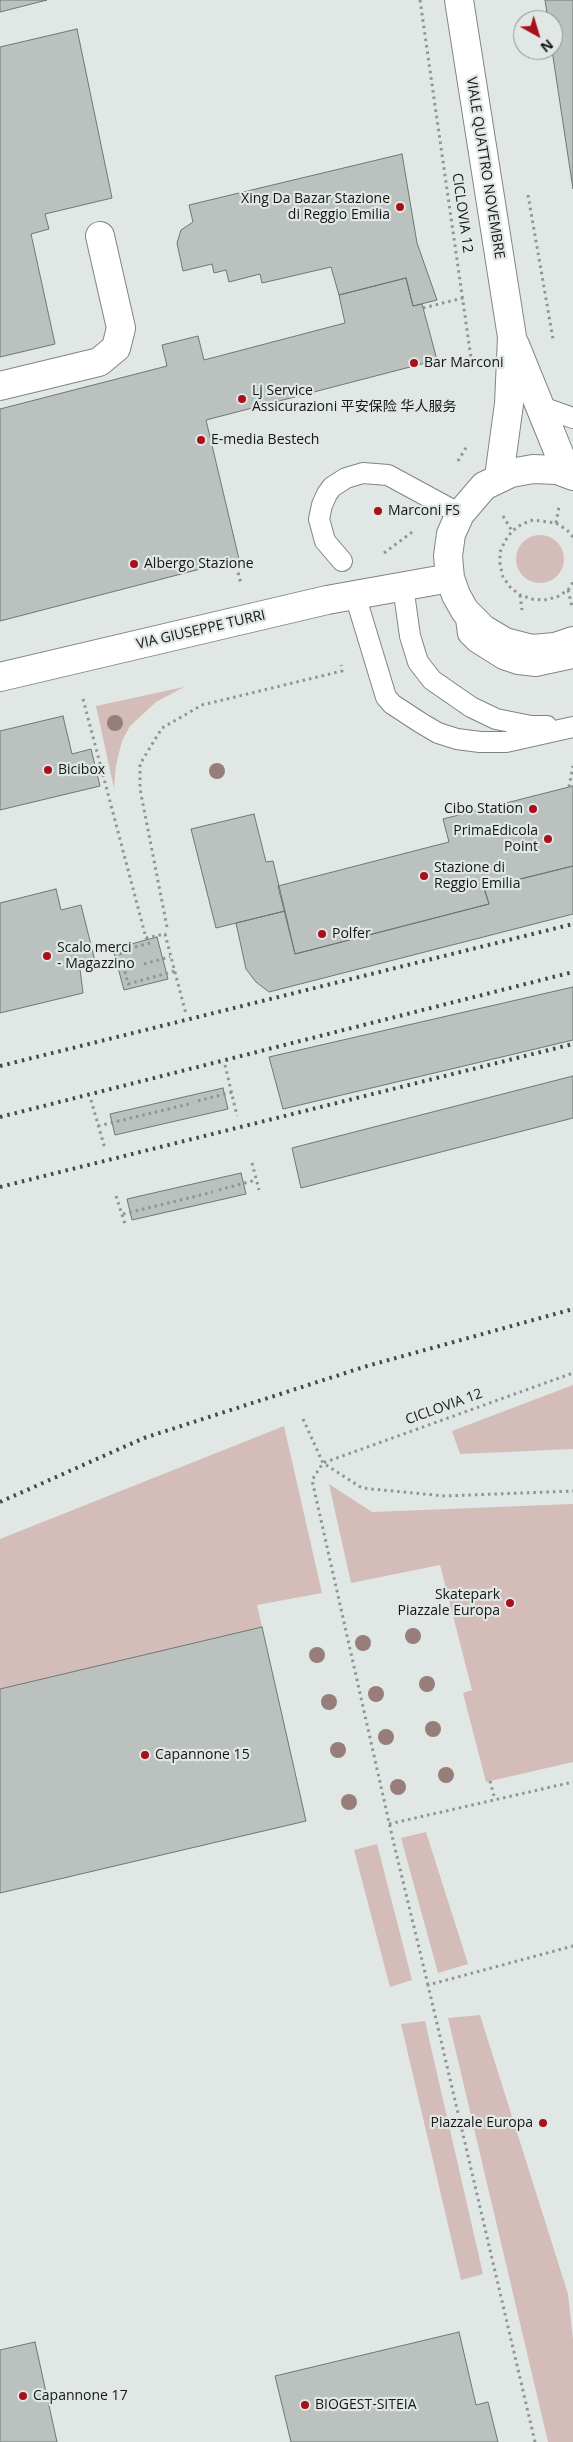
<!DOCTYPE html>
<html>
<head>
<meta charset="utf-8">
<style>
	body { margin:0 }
	#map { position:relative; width:573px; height:2442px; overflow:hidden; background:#e0e7e5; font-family:"Open Sans",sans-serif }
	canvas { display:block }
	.north { position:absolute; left:513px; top:10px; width:50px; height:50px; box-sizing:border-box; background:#e0e7e5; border:1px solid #8e9492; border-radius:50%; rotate:141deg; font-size:14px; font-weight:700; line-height:20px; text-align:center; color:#141716 }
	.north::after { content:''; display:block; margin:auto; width:18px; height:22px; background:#a7111a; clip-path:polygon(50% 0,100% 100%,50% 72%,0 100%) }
</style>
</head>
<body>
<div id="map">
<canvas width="573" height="2442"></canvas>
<div class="north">N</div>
</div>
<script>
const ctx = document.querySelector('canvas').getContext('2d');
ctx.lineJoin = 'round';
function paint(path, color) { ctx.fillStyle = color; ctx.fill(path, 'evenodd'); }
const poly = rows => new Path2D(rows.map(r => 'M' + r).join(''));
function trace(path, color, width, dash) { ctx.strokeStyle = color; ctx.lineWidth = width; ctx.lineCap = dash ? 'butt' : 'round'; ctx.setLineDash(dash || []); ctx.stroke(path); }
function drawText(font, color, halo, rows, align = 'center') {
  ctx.font = font + ' "Open Sans","Noto Sans SC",sans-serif'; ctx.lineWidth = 4.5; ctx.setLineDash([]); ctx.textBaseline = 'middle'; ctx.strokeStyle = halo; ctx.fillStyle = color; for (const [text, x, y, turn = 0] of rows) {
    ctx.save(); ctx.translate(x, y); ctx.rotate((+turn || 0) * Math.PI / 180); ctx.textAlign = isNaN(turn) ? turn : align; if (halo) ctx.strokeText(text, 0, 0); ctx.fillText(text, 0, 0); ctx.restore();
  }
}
paint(poly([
	'516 559a24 24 0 1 1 48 0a24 24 0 1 1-48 0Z',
	[184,687,156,702,130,726,122,741,116,765,114,788,117,802,96,706],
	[573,1385,573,1449,460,1454,452,1431],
	[284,1426,322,1593,257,1605,262,1627,0,1689,0,1539],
	[329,1484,372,1512,573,1504,573,1762,486,1782,463,1693,472,1690,440,1565,351,1583],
	[426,1832,468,1964,438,1973,401,1838],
	[377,1844,412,1980,390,1987,354,1850],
	[480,2015,568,2294,573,2340,573,2442,548,2442,448,2018],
	[425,2021,483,2274,461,2280,401,2024]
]), '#d4bcb9');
const building = poly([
	[0,0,47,0,0,12,0,0],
	[545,0,573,0,573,189,552,50,553,20,548,20,545,0],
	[77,29,112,198,45,214,49,229,31,234,55,344,0,357,0,47,77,29],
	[402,154,417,243,437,300,413,306,406,278,339,295,331,267,262,283,260,274,229,282,226,270,214,273,212,264,183,271,177,243,181,230,193,222,189,205,402,154],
	[406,278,413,306,422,304,437,360,206,420,239,559,0,621,0,409,167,366,162,345,198,336,204,360,345,323,339,295,406,278],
	[63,716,72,754,91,749,100,786,0,810,0,731,63,716],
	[573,786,573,866,484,888,489,904,295,954,278,886,449,842,443,819,573,786],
	[254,814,266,862,273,861,285,911,216,928,191,829,254,814],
	[573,866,573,914,269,992,256,982,246,969,236,923,285,911,295,954,489,904,484,888,573,866],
	[56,889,61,910,81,905,96,965,80,969,83,993,0,1013,0,903,56,889],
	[157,937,168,979,124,990,113,949,157,937],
	[573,987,573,1040,283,1109,269,1057,573,987],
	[573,1076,573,1118,301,1188,292,1148,573,1076],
	[223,1088,228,1109,115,1135,110,1114,223,1088],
	[241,1173,246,1194,132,1220,127,1199,241,1173],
	[262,1627,306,1821,0,1893,0,1689,262,1627],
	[459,2332,476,2405,488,2402,498,2442,291,2442,275,2376,459,2332],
	[35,2342,57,2442,0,2442,0,2350,35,2342]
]);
paint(building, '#bac1bf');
trace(building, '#707674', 1);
const service = poly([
	[539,406,573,418],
	[342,561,325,541,319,519,322,505,327,494,332,487,346,478,363,473,388,475,460,514],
	[403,586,410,636,418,662,432,680,471,707,496,719,531,726,547,726],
	[355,595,386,697,392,704,421,723,438,733,457,739,480,742,506,742,573,727],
	[465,611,468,634,476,642,503,659,518,664,536,666,573,658]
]);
const minor = poly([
	[459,0,512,337,509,404,499,477],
	[515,345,567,473],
	[0,386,99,362,116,348,121,328,100,236],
	[573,476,557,470,533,469,511,473,484,486,460,514,451,534,448,556,450,578,456,595,465,611,483,629,505,642,532,649,555,647,573,641],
	[0,677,327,600,450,578]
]);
trace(service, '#7f8583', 22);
trace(minor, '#7f8583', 30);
trace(poly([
	[420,0,473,372],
	[528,195,553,339],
	[423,308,463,298],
	[458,461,467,446],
	[503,516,512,531],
	[556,523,559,507],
	[573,537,567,530,556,523,533,520,522,524,512,531,505,541,500,552,500,564,503,577,510,587,520,595,532,599,544,600,557,597,568,590,573,582],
	[384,553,415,530],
	[235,560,241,584],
	[568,590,572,607],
	[520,595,522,610],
	[83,699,146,938,165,934,186,1014],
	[569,787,573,766],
	[167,927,140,789,140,764,162,728,202,705,342,671,341,665],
	[150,943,120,951,128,984,175,971],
	[144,964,170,957],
	[225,1065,237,1116],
	[91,1100,105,1149],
	[198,1101,232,1092],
	[98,1126,193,1103],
	[252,1163,259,1190],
	[219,1190,256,1180],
	[116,1196,125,1224],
	[123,1214,213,1192],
	[303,1419,323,1463,362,1488,445,1496,573,1491],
	[490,1781,495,1800],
	[389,1824,573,1782],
	[428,1985,393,1840,312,1480,323,1463,573,1373],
	[535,2442,428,1985,573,1946]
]), '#8f9593', 3, [2.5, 4]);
trace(service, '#fff', 20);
trace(minor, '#fff', 28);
trace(poly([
	[0,1066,573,924],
	[0,1117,573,972],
	[0,1187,573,1044],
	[0,1502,144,1438,367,1366,573,1309]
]), '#444847', 4, [2.5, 5]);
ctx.fillStyle = '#977e7b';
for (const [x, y] of [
	[115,723],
	[217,771],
	[413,1636],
	[363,1643],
	[317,1655],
	[427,1684],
	[376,1694],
	[329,1702],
	[433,1729],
	[386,1737],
	[338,1750],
	[446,1775],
	[398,1787],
	[349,1802]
]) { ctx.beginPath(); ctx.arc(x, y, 8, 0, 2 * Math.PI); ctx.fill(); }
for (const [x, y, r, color] of [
	[400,207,5,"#a7111a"],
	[414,363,5,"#a7111a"],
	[242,399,5,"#a7111a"],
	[201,440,5,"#a7111a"],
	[378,511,5,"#a7111a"],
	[134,564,5,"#a7111a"],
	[48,770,5,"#a7111a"],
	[533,809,5,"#a7111a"],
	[548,839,5,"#a7111a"],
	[424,876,5,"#a7111a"],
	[322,934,5,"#a7111a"],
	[47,956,5,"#a7111a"],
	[510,1603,5,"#a7111a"],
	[145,1755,5,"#a7111a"],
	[543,2123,5,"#a7111a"],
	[23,2396,5,"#a7111a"],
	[305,2405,5,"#a7111a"]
]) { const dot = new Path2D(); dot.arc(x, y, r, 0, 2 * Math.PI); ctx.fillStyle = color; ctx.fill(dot); trace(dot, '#e0e7e5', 2); }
drawText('14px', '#141716', '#e0e7e5', [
	["VIALE QUATTRO NOVEMBRE",485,168,81],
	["CICLOVIA 12",462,213,82],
	["VIA GIUSEPPE TURRI",201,630,-13],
	["CICLOVIA 12",444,1407,-20]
]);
drawText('14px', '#141716', '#e0e7e5', [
	["Xing Da Bazar Stazione",390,199,"right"],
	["di Reggio Emilia",390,215,"right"],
	["Bar Marconi",424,363],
	["Lj Service",252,391],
	["Assicurazioni 平安保险 华人服务",252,407],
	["E-media Bestech",211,440],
	["Marconi FS",388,511],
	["Albergo Stazione",144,564],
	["Bicibox",58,770],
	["Cibo Station",523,809,"right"],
	["PrimaEdicola",538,831,"right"],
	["Point",538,847,"right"],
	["Stazione di",434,868],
	["Reggio Emilia",434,884],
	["Polfer",332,934],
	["Scalo merci",57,948],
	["- Magazzino",57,964],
	["Skatepark",500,1595,"right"],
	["Piazzale Europa",500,1611,"right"],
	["Capannone 15",155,1755],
	["Piazzale Europa",533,2123,"right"],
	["Capannone 17",33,2396],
	["BIOGEST-SITEIA",315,2405]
], 'left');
</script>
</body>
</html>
